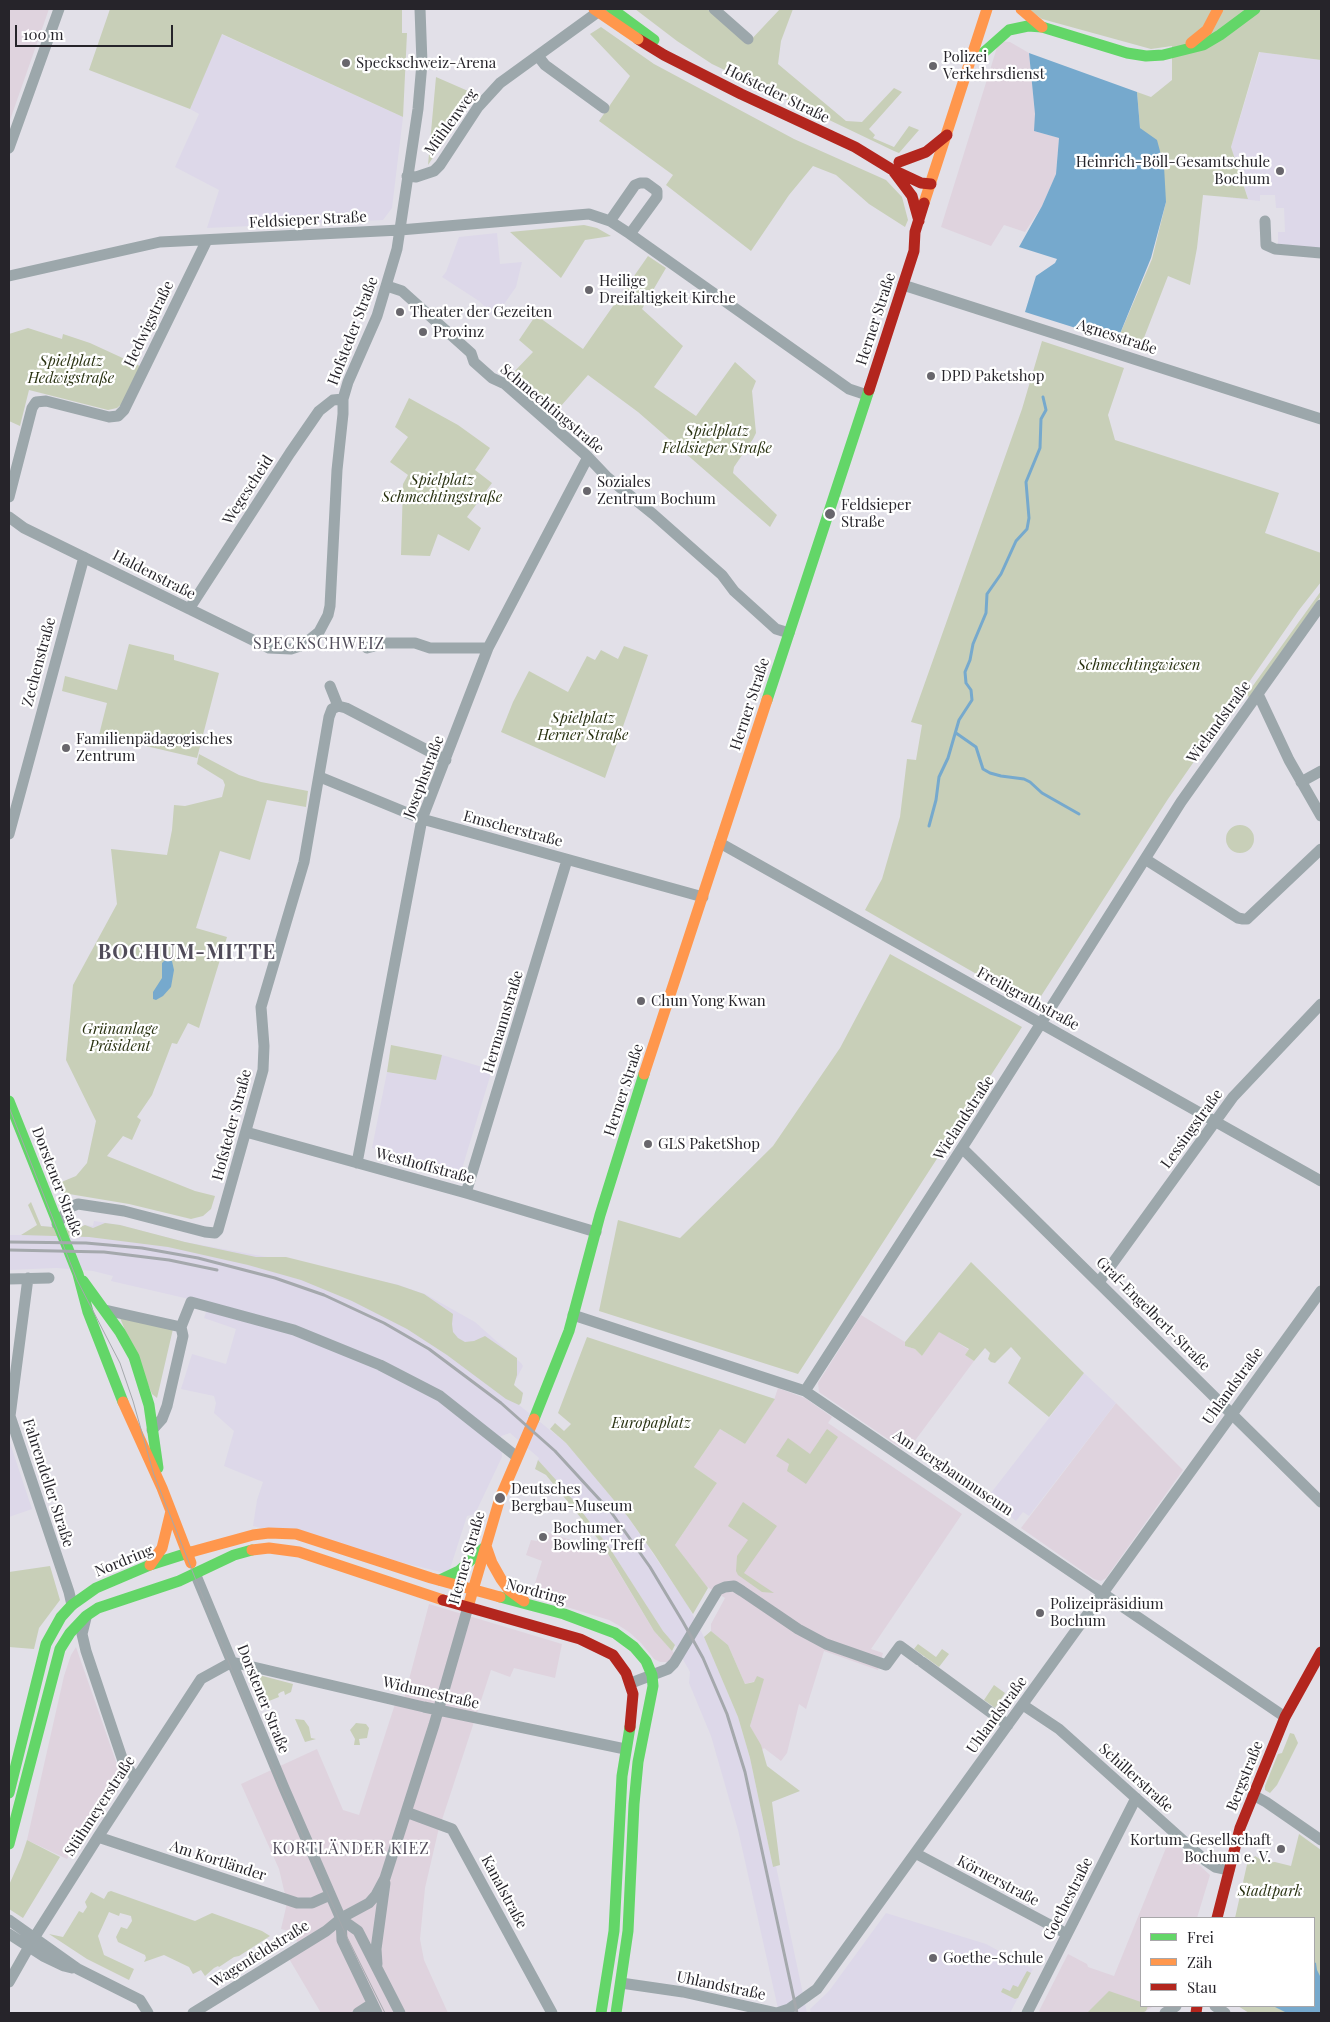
<!DOCTYPE html>
<html>
<head>
<meta charset="utf-8">
<style>
	body { margin:0 }
	#map { position:relative; width:1330px; height:2022px; overflow:hidden; background:#e2e0e8; font-family:"Playfair Display",serif }
	canvas { display:block }
	.frame { position:absolute; inset:0; border:10px solid #26242a; pointer-events:none }
	.legend { position:absolute; left:1140px; top:1917px; width:175px; height:90px; box-sizing:border-box; background:#fff; border:1px solid #a8a7aa; margin:0; padding:6px 9px; list-style:none; font-size:15px; color:#26242a }
	.legend li { display:flex; align-items:center; gap:10px; height:25px }
	.legend b { width:25px; border:1px solid #a8a7aa }
	.scale { position:absolute; left:15px; top:25px; width:158px; height:22px; box-sizing:border-box; border:2px solid #26242a; border-top:0; padding-left:6px; font-size:15px; line-height:18px; white-space:nowrap; color:#26242a; -webkit-text-stroke:4px #fff; paint-order:stroke }
</style>
</head>
<body>
<div id="map">
<canvas width="1330" height="2022"></canvas>
<div class="frame"></div>
<ul class="legend">
<li><b style="height:6px;background:#63d668"></b>Frei</li>
<li><b style="height:6px;background:#ff974d"></b>Zäh</li>
<li><b style="height:6px;background:#b3261e"></b>Stau</li>
</ul>
<div class="scale">100 m</div>
</div>
<script>
const ctx = document.querySelector('canvas').getContext('2d');
ctx.lineJoin = 'round';
function paint(path, color) { ctx.fillStyle = color; ctx.fill(path, 'evenodd'); }
const poly = rows => new Path2D(rows.map(r => 'M' + r).join(''));
function trace(path, color, width, dash) { ctx.strokeStyle = color; ctx.lineWidth = width; ctx.lineCap = dash ? 'butt' : 'round'; ctx.setLineDash(dash || []); ctx.stroke(path); }
function drawText(font, color, halo, rows, align = 'center') {
  ctx.font = font + ' "Playfair Display",serif'; ctx.lineWidth = 4.5; ctx.setLineDash([]); ctx.textBaseline = 'middle'; ctx.strokeStyle = halo; ctx.fillStyle = color; for (const [text, x, y, turn = 0] of rows) {
    ctx.save(); ctx.translate(x, y); ctx.rotate((+turn || 0) * Math.PI / 180); ctx.textAlign = isNaN(turn) ? turn : align; if (halo) ctx.strokeText(text, 0, 0); ctx.fillText(text, 0, 0); ctx.restore();
  }
}
paint(poly([
	[9,9,49,9,9,123],
	[999,41,1010,42,1029,53,1035,114,1035,131,1059,138,1056,174,1042,206,1025,232,1004,225,991,246,941,227],
	[861,1315,905,1342,905,1346,915,1349,922,1356,939,1331,969,1350,965,1355,974,1361,911,1446,901,1448,819,1392,818,1383],
	[778,1388,805,1398,832,1417,828,1423,962,1514,871,1649,883,1653,878,1670,824,1651,806,1709,799,1704,787,1753,781,1761,764,1748,762,1750,750,1726,763,1679,745,1684,728,1645,711,1631,711,1624,725,1598,706,1586,675,1545,717,1483,694,1467,720,1429,745,1444,774,1400],
	[1116,1403,1183,1470,1106,1578,1101,1581,1094,1579,1021,1528],
	[541,1530,598,1549,604,1548,654,1631,676,1655,673,1658,667,1662,660,1662,654,1659,641,1643,629,1632,618,1625,609,1620,531,1596,542,1561,526,1555,531,1540,537,1541],
	[429,1604,562,1644,555,1678,514,1668,510,1677,491,1670,438,1832,425,1888,420,1939,424,1960,448,2013,321,2013,288,1957,303,1949,289,1931,281,1929,287,1903,279,1869,241,1784,317,1749,343,1810,359,1815,396,1701,403,1702],
	[76,1647,121,1776,67,1859,27,1840,64,1676,71,1655],
	[1170,1838,1210,1875,1197,1918,1141,1918,1141,2006,1154,2006,1142,2013,1041,2013,1039,2011,1068,1954,1087,1964,1088,1967,1114,1976]
]), '#dfd3de');
paint(poly([
	[221,34,403,117,392,208,383,220,207,228,219,190,175,167,199,114,190,109],
	[1260,52,1321,60,1321,249,1278,244,1278,232,1285,232,1284,208,1276,208,1275,195,1260,195,1260,201,1222,197,1248,198,1231,147],
	[497,233,500,264,522,262,516,287,495,317,479,301,442,277,446,272,459,237],
	[442,1055,492,1070,461,1172,372,1148,387,1072,436,1080],
	[94,1221,120,1225,185,1242,321,1267,399,1285,425,1294,475,1322,521,1363,523,1366,513,1385,523,1392,519,1405,566,1443,628,1517,687,1604,704,1637,738,1717,750,1758,773,1867,776,1866,807,2013,779,2013,738,1830,711,1736,689,1683,690,1672,675,1645,663,1631,609,1547,566,1491,538,1460,539,1458,510,1433,501,1436,502,1457,475,1514,467,1516,449,1572,445,1573,253,1526,257,1500,263,1482,224,1466,234,1431,214,1413,216,1403,214,1396,181,1389,192,1354,226,1364,236,1329,204,1318,208,1307,202,1302,111,1281,113,1276,93,1271,57,1268,9,1270,9,1235,44,1235,41,1226,76,1229,85,1225,93,1226],
	[1084,1373,1116,1403,1029,1516,1023,1512,1016,1521,987,1498],
	[9,1440,32,1509,9,1517],
	[886,1913,986,1944,1033,1969,1010,2013,811,2013,810,2009,829,1991]
]), '#ddd8e9');
paint(poly([
	[110,9,402,9,402,33,407,33,403,117,222,34,190,109,89,70],
	[635,9,707,9,747,44,780,9,793,9,781,41,778,64,846,121,862,122,894,88,902,92,869,129,875,135,873,138,894,147,909,126,919,130,899,153,894,151,712,64,677,41],
	[1028,9,1321,9,1321,60,1259,52,1231,147,1248,199,1203,195,1197,248,1190,285,1168,276,1140,348,1117,341,1152,259,1166,202,1140,128,1137,92,1151,97,1172,80,1172,46,1151,49,1042,19],
	[601,27,654,64,794,139,886,180,902,197,908,220,905,227,869,204,836,175,813,166,789,195,751,251,666,185,673,175,599,121,630,76,590,34],
	[436,77,475,94,428,165],
	[584,225,597,228,611,236,585,240,561,278,510,232],
	[648,256,666,268,642,309,683,346,654,387,696,416,735,362,756,381,752,391,756,433,753,439,734,467,733,473,777,515,770,527,638,412,588,375,554,414,511,375,533,352,519,340,536,315,583,349],
	[28,328,62,339,63,334,90,343,140,366,124,402,117,408,108,410,29,390,20,426,9,421,9,334],
	[1042,341,1124,368,1108,415,1115,440,1279,493,1265,533,1321,553,1321,582,1299,610,1168,799,1034,1007,865,910,882,879,900,817,907,759,916,760,922,725,911,722,1022,409],
	[409,398,458,425,490,448,475,470,492,483,467,517,481,528,469,551,438,534,430,556,401,555,403,484,408,475,390,462,408,437,395,427],
	[1321,591,1321,596,1249,698,1247,694],
	[129,644,174,655,174,660,219,673,197,758,99,735,107,703,62,691,65,676,117,690],
	[624,646,648,655,605,778,501,732,513,702,529,671,568,692,587,656,595,660,601,650,618,659],
	[199,754,239,775,261,782,308,791,306,807,267,800,250,860,220,851,196,928,227,937,199,1028,188,1023,177,1044,172,1043,152,1095,137,1117,141,1120,132,1140,123,1136,107,1156,195,1191,215,1196,211,1209,203,1216,191,1219,129,1204,63,1193,59,1183,76,1176,87,1163,96,1121,66,1060,73,985,117,904,111,849,167,855,172,830,174,805,185,806,222,797,225,785,223,780,197,764],
	'1226 839a14 14 0 1 1 28 0a14 14 0 1 1-28 0Z',
	[890,954,1022,1027,798,1374,599,1311,618,1220,680,1238,773,1146,840,1048],
	[391,1045,442,1055,436,1080,387,1072],
	[31,1202,41,1226,76,1229,85,1225,93,1228,105,1223,120,1225,185,1242,256,1257,286,1257,398,1285,424,1294,453,1314,452,1324,453,1332,458,1338,465,1342,474,1341,485,1336,517,1358,517,1375,514,1385,523,1393,521,1403,519,1405,506,1399,447,1355,407,1329,352,1301,301,1280,248,1265,168,1247,89,1237,21,1235,37,1225,28,1205],
	[971,1262,1084,1373,1049,1417,1008,1383,1021,1358,1011,1347,995,1363,991,1362,988,1359,990,1353,985,1348,974,1361,965,1355,969,1349,939,1332,922,1356,915,1349,905,1346,905,1342],
	[120,1318,173,1329,157,1398,152,1394],
	[587,1337,775,1399,745,1444,720,1429,694,1467,717,1483,675,1545,708,1588,693,1614,654,1554,628,1517,566,1443,550,1429,555,1423,564,1431,571,1424,558,1413],
	[827,1429,838,1437,806,1484,787,1471,789,1464,776,1456,788,1438,810,1454],
	[538,1460,566,1491,609,1547,663,1631,675,1645,672,1651,654,1631,602,1544,546,1475,535,1469],
	[743,1502,777,1526,744,1573,774,1593,762,1592,738,1575,736,1571,737,1556,748,1540,728,1526],
	[50,1566,60,1600,39,1628,34,1649,9,1647,9,1572],
	[711,1631,728,1645,745,1684,754,1682,757,1676,764,1679,750,1726,761,1745,767,1766,800,1791,772,1802,780,1865,773,1867,750,1758,738,1717,704,1637],
	[918,1644,936,1657,942,1649,949,1654,939,1667,914,1649],
	[259,1675,293,1684,291,1692,285,1695,284,1691,281,1692,278,1694,279,1697,264,1703,255,1680],
	[994,1685,1005,1693,995,1708,984,1700],
	[295,1719,304,1720,309,1727,311,1738,316,1739,305,1742],
	[356,1723,366,1724,369,1728,367,1738,359,1739,360,1745,354,1745,355,1739,350,1730],
	[1290,1733,1294,1734,1298,1743,1277,1785,1270,1793,1265,1790,1265,1786,1278,1754,1282,1753],
	[1299,1834,1321,1850,1321,2013,1249,2013,1238,2006,1314,2006,1314,1918,1235,1918,1248,1860,1251,1861,1255,1856,1266,1863,1275,1862,1291,1866],
	[27,1840,60,1857,23,1918,9,1909,9,1885,21,1858],
	[111,1891,195,1921,212,1913,262,1931,270,1936,239,1956,234,1957,219,1967,218,1966,214,1968,205,1976,201,1970,193,1974,189,1967,164,1955,144,1962,146,1958,145,1955,118,1942,116,1937,121,1927,127,1929,132,1921,131,1916,120,1913,119,1916,109,1912,98,1936,104,1955,134,1969,129,1980,87,1959,49,1934,63,1937,79,1911,83,1913,87,1907,85,1902,91,1892,104,1899,108,1892],
	[1027,1971,1031,1973,1018,1998,1015,1999,1001,1992,1003,1988,1010,1991,1013,1985,1018,1987],
	[1109,1991,1141,2002,1141,2006,1148,2006,1146,2011,1142,2013,1087,2013]
]), '#c8cfb8');
paint(poly([
	[1029,53,1137,92,1140,128,1157,140,1164,166,1166,202,1151,258,1117,341,1025,312,1036,276,1055,263,1057,259,1019,247,1042,206,1056,174,1059,138,1034,131,1035,114],
	[169,959,172,961,174,970,171,987,163,996,156,1000,153,999,153,992,162,978,162,963,165,960],
	[1314,1962,1316,1963,1317,1970,1321,1978,1321,2013,1287,2013,1273,2006,1314,2006]
]), '#76a9cd');
trace(poly([
	[956,733,976,747,983,769,990,773,1001,776,1024,779,1030,782,1042,793,1079,814],
	[929,826,936,800,939,777,948,758,959,720,972,700,971,690,966,683,965,672,970,660,973,644,986,613,987,594,1001,574,1016,541,1027,529,1029,518,1026,482,1040,448,1041,419,1046,410,1043,397]
]), '#76a9cd', 3);
trace(poly([
	[714,9,748,39],
	[538,56,545,65,604,108],
	[9,148,59,9],
	[407,176,416,177,434,171,440,165,478,107,500,83,602,9],
	[610,221,635,185,640,183,646,183,657,191,657,197,630,234],
	[1265,221,1266,245,1275,249,1321,253],
	[9,276,160,242,400,230,589,214,610,221,630,234,849,389,867,395],
	[903,285,1321,419],
	[387,286,402,291,471,353,474,362,492,378,505,384,588,457,607,477,653,514,722,575,734,591,776,629,789,633],
	[9,497,32,408,36,402,46,401,109,417,118,416,124,410,207,240],
	[9,517,24,528,269,648,291,649,303,645,319,632,328,615,330,606,337,470,343,414,343,399,348,382,377,316,397,249,418,109,422,63,420,9],
	[189,609,290,453,319,411,333,400,343,399],
	[367,648,386,643,415,643,430,648,488,648],
	[1258,694,1289,760,1321,816],
	[338,706,346,708,446,760],
	[320,777,422,819,703,897],
	[1301,782,1321,771],
	[9,834,84,557],
	[720,843,1321,1181],
	[1145,859,1238,918,1243,919,1247,919,1321,849],
	[246,1132,466,1193,596,1232],
	[962,1148,1321,1502],
	[357,1163,422,819,488,648,588,457],
	[466,1193,567,860],
	[57,1224,70,1207,78,1204,124,1211,205,1232,215,1233,218,1230,263,1070,264,1046,261,1007,304,862,329,717,332,709,338,706,330,686],
	[28,1278,10,1416,69,1592,72,1605],
	[9,1279,49,1278],
	[1099,1282,1233,1097,1321,1004],
	[105,1310,181,1327],
	[573,1315,805,1391,1285,1717],
	[181,1327,191,1302,294,1330,380,1365,440,1396,517,1457],
	[805,1391,969,1137,1181,802,1321,605],
	[152,1430,162,1419,167,1406,183,1336,181,1327],
	[195,1573,284,1788,341,1919,342,1940,377,2013],
	[86,1618,82,1634,86,1651,123,1761,135,1778],
	[232,1662,424,1707,625,1749],
	[922,1662,1008,1725],
	[631,1683,668,1669,674,1663,718,1590,725,1587,734,1586,742,1591,798,1629,826,1644,886,1665,900,1646,919,1660],
	[1023,1705,1059,1729,1206,1861,1215,1867,1229,1870],
	[1253,1795,1266,1802,1321,1840],
	[406,1812,452,1829,552,2013],
	[98,1837,297,1903,312,1903,330,1895],
	[915,1853,1067,1934],
	[341,1919,358,1931,400,2013],
	[9,1920,78,1969,140,2000,148,2013],
	[9,1934,43,1956,64,1966,72,1968],
	[377,1964,376,1949,385,1883],
	[9,1982,34,1938,98,1837,201,1679,232,1662],
	[621,1983,683,1992,777,2013,789,2009,817,1989,1321,1291],
	[1215,2006,1225,2013],
	[193,2013,326,1931,343,1917,369,1903,376,1895,385,1878,434,1725,468,1607],
	[358,2013,372,2004],
	[1027,2013,1136,1798],
	[1165,2013,1176,2006]
]), '#9ca7ab', 11);
trace(poly([
	[612,9,654,40],
	[983,53,1009,30,1028,26,1042,27,1127,53,1146,56,1163,55,1203,45,1220,35,1255,9],
	[767,700,869,390],
	[9,1101,78,1274,88,1312,123,1402],
	[83,1281,120,1332,134,1357,149,1405,158,1468],
	[534,1419,569,1331,600,1215,644,1074],
	[440,1580,459,1571,485,1547],
	[500,1597,564,1614,615,1633,634,1647,646,1661,652,1675,653,1686,638,1762,634,1804,628,1931,616,2013],
	[9,1793,46,1644,61,1617,72,1605,96,1588,150,1565,191,1552],
	[9,1844,60,1649,70,1633,86,1616,98,1608,179,1581,234,1555,252,1550],
	[601,2013,614,1931,622,1776,630,1727]
]), '#63d668', 11);
trace(poly([
	[1021,9,1042,27],
	[1191,43,1207,30,1218,9],
	[924,203,987,9],
	[644,1074,767,700],
	[123,1402,162,1488,191,1563],
	[486,1546,492,1563,501,1579,509,1590,524,1601],
	[252,1550,269,1548,299,1552,443,1600],
	[191,1552,253,1535,269,1533,296,1534,431,1578,500,1597],
	[150,1565,162,1548,171,1511],
	[468,1607,500,1498,534,1419]
]), '#ff974d', 11);
trace(poly([
	[638,39,664,55,741,94,855,147,891,169,921,183,931,184],
	[899,162,926,152,947,135],
	[894,172,912,196,919,221],
	[869,390,914,251,915,232,924,203],
	[443,1600,580,1639,613,1655,626,1673,633,1694,630,1727],
	[1217,1918,1240,1828,1285,1717,1321,1652],
	[1196,2013,1197,2006]
]), '#b3261e', 11);
trace(poly([
	[9,1107,77,1280,120,1363,133,1401,154,1475,251,1718,345,1933,385,2013]
]), '#a4a8ac', 1);
trace(poly([
	[9,1242,86,1243,142,1248,198,1258,275,1278,324,1295,384,1323,429,1349,501,1403,555,1451,611,1512,650,1567,683,1622,703,1658,727,1714,745,1772,797,2013],
	[9,1250,104,1252,169,1260,217,1270]
]), '#a4a8ac', 3);
trace(poly([
	[594,9,638,39]
]), '#ff974d', 11);
for (const [x, y, r, color] of [
	[346,63,5,"#68666c"],
	[933,66,5,"#68666c"],
	[1280,171,5,"#68666c"],
	[589,290,5,"#68666c"],
	[400,312,5,"#68666c"],
	[423,332,5,"#68666c"],
	[931,376,5,"#68666c"],
	[587,491,5,"#68666c"],
	[830,514,6,"#68666c"],
	[66,748,5,"#68666c"],
	[641,1001,5,"#68666c"],
	[648,1144,5,"#68666c"],
	[500,1498,6,"#68666c"],
	[543,1537,5,"#68666c"],
	[1040,1613,5,"#68666c"],
	[1281,1849,5,"#68666c"],
	[933,1958,5,"#68666c"]
]) { const dot = new Path2D(); dot.arc(x, y, r, 0, 2 * Math.PI); ctx.fillStyle = color; ctx.fill(dot); trace(dot, '#fff', 2); }
drawText('15px', '#26242a', '#fff', [
	["Polizei",943,57],
	["Verkehrsdienst",943,74],
	["Speckschweiz-Arena",356,63],
	["Heinrich-Böll-Gesamtschule",1270,162,"right"],
	["Bochum",1270,179,"right"],
	["Heilige",599,281],
	["Dreifaltigkeit Kirche",599,298],
	["Theater der Gezeiten",410,312],
	["Provinz",433,332],
	["DPD Paketshop",941,376],
	["Soziales",597,482],
	["Zentrum Bochum",597,499],
	["Feldsieper",841,505],
	["Straße",841,522],
	["Familienpädagogisches",76,739],
	["Zentrum",76,756],
	["Chun Yong Kwan",651,1001],
	["GLS PaketShop",658,1144],
	["Deutsches",511,1489],
	["Bergbau-Museum",511,1506],
	["Bochumer",553,1528],
	["Bowling Treff",553,1545],
	["Polizeipräsidium",1050,1604],
	["Bochum",1050,1621],
	["Kortum-Gesellschaft",1271,1840,"right"],
	["Bochum e. V.",1271,1857,"right"],
	["Goethe-Schule",943,1958]
], 'left');
drawText('15px', '#26242a', '#fff', [
	["Hofsteder Straße",777,94,26],
	["Mühlenweg",451,122,-54],
	["Feldsieper Straße",308,220,-3],
	["Herner Straße",876,319,-72],
	["Hedwigstraße",149,324,-64],
	["Hofsteder Straße",353,331,-69],
	["Agnesstraße",1117,337,18],
	["Schmechtingstraße",552,409,40],
	["Wegescheid",248,490,-57],
	["Haldenstraße",154,575,27],
	["Zechenstraße",39,662,-75],
	["Herner Straße",750,704,-72],
	["Wielandstraße",1219,722,-54],
	["Josephstraße",424,777,-69],
	["Emscherstraße",513,829,15],
	["Freiligrathstraße",1028,999,29],
	["Hermannstraße",503,1022,-73],
	["Herner Straße",624,1090,-72],
	["Wielandstraße",964,1118,-57],
	["Hofsteder Straße",232,1125,-75],
	["Lessingstraße",1192,1129,-54],
	["Westhoffstraße",425,1166,15],
	["Dorstener Straße",57,1182,69],
	["Graf-Engelbert-Straße",1153,1314,45],
	["Uhlandstraße",1233,1386,-54],
	["Am Bergbaumuseum",953,1473,34],
	["Fahrendeller Straße",48,1483,72],
	["Herner Straße",467,1558,-74],
	["Nordring",124,1561,-22],
	["Nordring",536,1592,15],
	["Widumestraße",431,1693,13],
	["Dorstener Straße",263,1699,68],
	["Uhlandstraße",997,1715,-54],
	["Bergstraße",1245,1776,-68],
	["Schillerstraße",1136,1778,42],
	["Stühmeyerstraße",100,1806,-57],
	["Am Kortländer",218,1861,18],
	["Körnerstraße",998,1881,28],
	["Kanalstraße",504,1892,62],
	["Goethestraße",1068,1899,-63],
	["Wagenfeldstraße",260,1954,-32],
	["Uhlandstraße",721,1986,12]
]);
drawText('italic 15px', '#293211', '#fff', [
	["Spielplatz",71,361],
	["Hedwigstraße",71,378],
	["Spielplatz",717,431],
	["Feldsieper Straße",717,448],
	["Spielplatz",442,480],
	["Schmechtingstraße",442,497],
	["Schmechtingwiesen",1139,665],
	["Spielplatz",583,718],
	["Herner Straße",583,735],
	["Grünanlage",120,1029],
	["Präsident",120,1046],
	["Europaplatz",651,1423],
	["Stadtpark",1270,1891]
]);
ctx.letterSpacing = '1px';
drawText('16px', '#504b59', '#fff', [
	["SPECKSCHWEIZ",319,644],
	["KORTLÄNDER KIEZ",351,1849]
]);
ctx.letterSpacing = '0px';
ctx.letterSpacing = '1px';
drawText('bold 20px', '#504b59', '#fff', [
	["BOCHUM-MITTE",187,953]
]);
ctx.letterSpacing = '0px';
</script>
</body>
</html>
